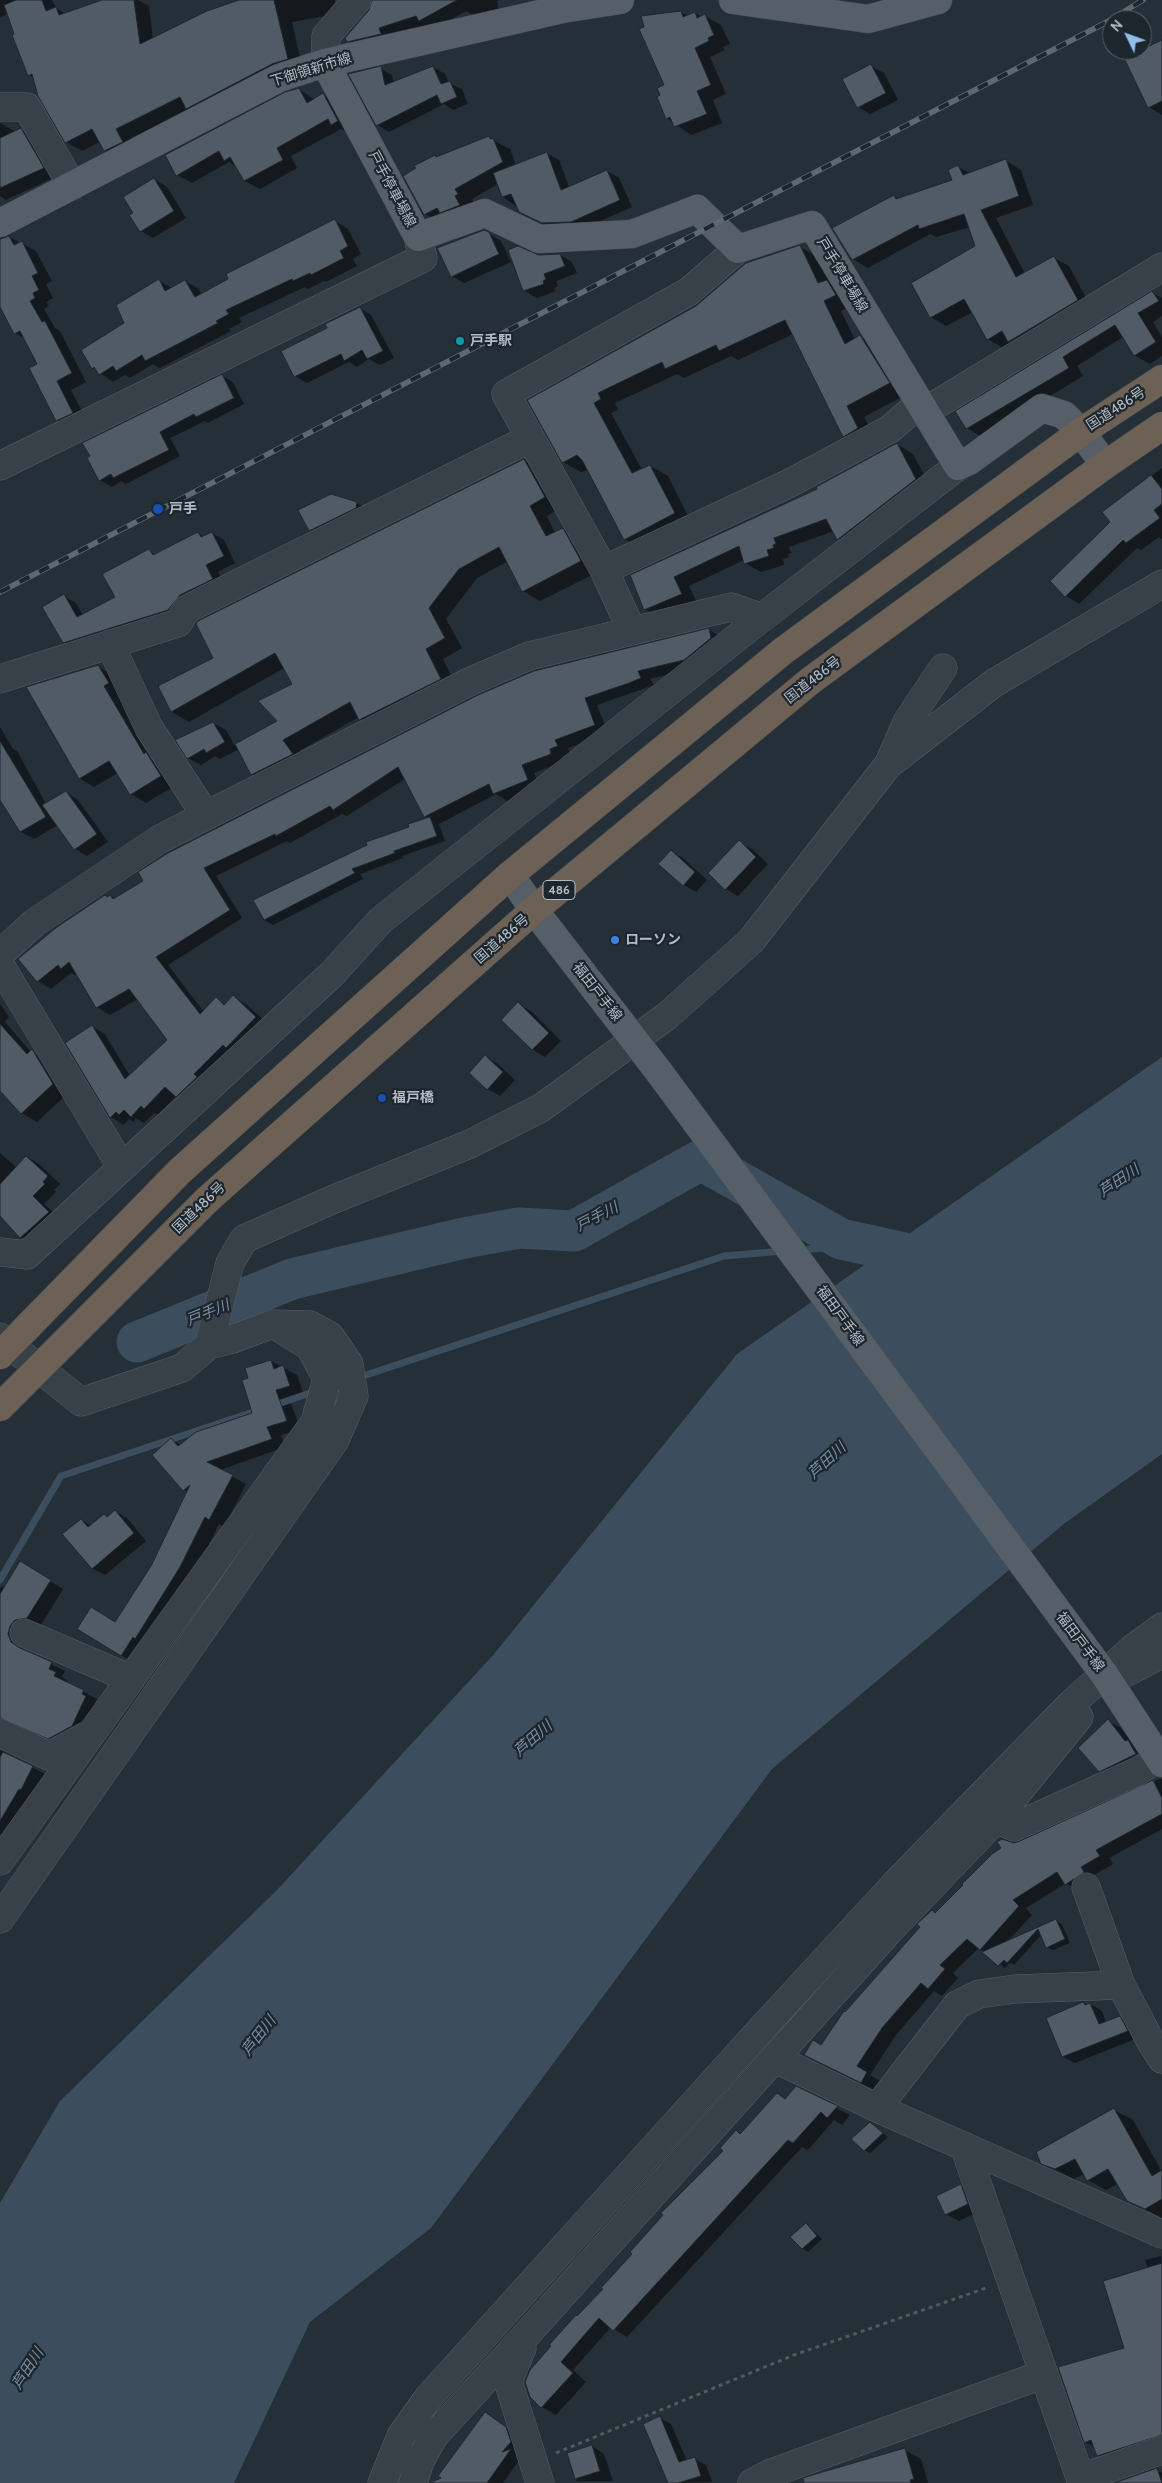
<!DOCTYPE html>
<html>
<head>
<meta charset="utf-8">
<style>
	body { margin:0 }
	#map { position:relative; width:1162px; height:2483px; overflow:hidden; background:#242f37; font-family:Cabin,sans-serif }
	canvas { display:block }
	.north { position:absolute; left:1102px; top:10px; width:50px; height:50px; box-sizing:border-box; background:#1d252d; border:1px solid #596169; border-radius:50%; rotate:312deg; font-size:14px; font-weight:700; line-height:20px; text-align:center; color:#b3bbc4 }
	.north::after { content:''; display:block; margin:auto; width:18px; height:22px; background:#91bdea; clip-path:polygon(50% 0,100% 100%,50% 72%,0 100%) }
</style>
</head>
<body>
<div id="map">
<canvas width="1162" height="2483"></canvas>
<div class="north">N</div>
</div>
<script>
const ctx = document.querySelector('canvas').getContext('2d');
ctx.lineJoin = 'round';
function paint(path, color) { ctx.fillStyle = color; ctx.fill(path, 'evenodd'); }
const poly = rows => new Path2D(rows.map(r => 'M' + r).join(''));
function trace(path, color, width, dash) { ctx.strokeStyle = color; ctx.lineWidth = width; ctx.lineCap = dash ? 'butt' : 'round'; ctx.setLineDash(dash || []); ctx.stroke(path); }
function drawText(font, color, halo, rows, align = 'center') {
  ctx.font = font + ' Cabin,"Noto Sans JP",sans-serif'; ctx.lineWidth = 4.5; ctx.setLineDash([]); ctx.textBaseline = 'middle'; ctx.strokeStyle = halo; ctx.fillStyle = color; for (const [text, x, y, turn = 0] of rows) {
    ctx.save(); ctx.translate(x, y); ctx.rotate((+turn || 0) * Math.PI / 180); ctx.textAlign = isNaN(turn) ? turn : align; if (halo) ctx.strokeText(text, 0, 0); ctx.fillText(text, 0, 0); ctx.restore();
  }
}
paint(poly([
	[1162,1057,1162,1454,1065,1523,772,1769,431,2228,310,2322,234,2483,0,2483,0,2203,60,2101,277,1890,494,1654,737,1354]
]), '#3c4e5e');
paint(poly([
	[0,0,52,0,56,8,66,14,112,0,138,0,149,6,153,39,237,2,237,0,335,0,337,14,292,22,302,67,202,117,188,109,131,138,137,151,120,159,105,151,100,142,82,151,66,142,34,78,29,75,8,13,0,18],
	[373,0,500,0,497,1,500,16,481,20,466,11,435,29,428,25,362,50,348,41,370,10],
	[681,12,688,16,695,13,702,17,705,16,721,25,730,44,723,47,725,50,710,57,726,94,713,100,722,123,691,135,667,118,662,96],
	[1162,41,1162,115,1149,107],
	[871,66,884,73,898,100,870,114,858,107],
	[433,67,445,74,449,83,462,89,468,104,453,110,444,104,389,132,377,125,380,68,392,75,394,83],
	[299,89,315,100,323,95,338,103,348,132,341,129,291,156,297,168,260,189,245,181,237,167,229,162,192,183,177,175],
	[0,123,16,132,21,130,35,138,57,176,6,200,0,196],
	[489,138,510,149,516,165,547,153,559,160,569,187,607,171,619,178,632,207,584,228,556,230,533,219,503,197,498,184,472,199,474,204,442,224,425,214,437,158],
	[1006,161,1021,170,1033,205,996,218,1025,274,1054,258,1069,266,1092,309,1003,348,988,339,973,312,946,326,931,317,976,246,970,227,936,237,930,234,868,268,853,259,894,196,899,199,953,181,958,167,970,173],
	[154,179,167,187,186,218,153,238,141,231,134,213],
	[335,221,348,229,361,254,353,259,357,266,326,282,324,281,308,289,305,287,239,318,242,322,229,329,231,331,160,368,153,364,130,378,125,375,113,382,93,368,159,281,172,288,185,281,199,289,202,295],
	[488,233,501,241,511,262,464,283,452,276],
	[9,237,36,251,52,281,46,284,53,298,46,302,49,306,44,309,55,328,60,331,86,382,71,390,87,421,72,429,57,420,38,365,26,339,15,333,0,307,0,238],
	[800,247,818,257,831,283,845,292,853,305,841,311,855,340,860,337,879,347,907,394,864,417,876,439,862,446,844,436,793,334,738,360,731,356,684,378,677,374,615,403,618,410,611,413,642,470,650,466,668,476,692,524,643,549,625,539,587,470,581,472,563,462,529,400],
	[560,255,572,262,577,273,556,281,558,286,554,288,556,291,537,298,524,290,539,256],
	[1152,293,1162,298,1162,316,1153,322,1162,337,1162,356,1150,364,1134,355,1123,337,1077,366,1083,376,982,437,967,428,957,412],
	[359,308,371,315,394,358,380,365,369,359,357,367,349,362,307,383,295,376,283,351,328,328],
	[222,376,233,382,244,404,208,423,205,421,170,438,180,456,126,484,121,481,112,487,100,480],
	[897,444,913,454,931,488,854,548,838,539,834,531,789,547,791,553,788,554,789,557,783,559,784,565,761,572,745,563,744,560,689,586,697,603,661,619,645,609,631,576,819,490],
	[524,460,542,470,562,507,547,516,555,533,563,529,580,539,598,572,540,601,523,591,508,561,477,578,446,619,462,648,443,659,458,689,377,730,359,717,299,751,310,764,270,784,252,774,239,749,220,759,215,756,201,765,188,758,213,723,226,730,235,746,279,721,294,685,284,668,189,722,172,712,215,658],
	[1162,468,1162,539,1159,537,1141,550,1137,548,1079,604,1066,596,1112,523,1104,512],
	[331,495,357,503,367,509,320,536,310,530],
	[198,533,204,537,212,533,224,540,235,563,218,572,225,586,180,616,77,649,64,642,64,596,76,603,83,615,116,598,149,551,156,555],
	[709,630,722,637,697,667,650,679,654,685,597,705,608,733,568,748,570,753,562,757,564,761,534,773,540,787,507,801,496,794,439,824,445,841,402,856,403,858,360,874,363,879,273,925,264,920,429,818,425,816,406,778,347,816,342,814,290,843,287,841,216,876,242,918,168,965,204,1012,216,999,226,1005,233,997,246,1004,269,1025,190,1103,177,1095,158,1115,154,1113,144,1123,136,1118,133,1122,129,1119,124,1125,111,1117,67,1044,92,1027,105,1034,130,1076,168,1040,138,999,110,1015,97,1007,77,973,75,975,71,973,51,989,38,981,108,898,110,896,115,899,145,881,140,873],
	[97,666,113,675,123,692,118,695,157,760,176,785,146,803,131,794,118,773,94,787,79,778],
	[0,727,13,749,17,751,46,804,66,792,78,800,108,842,87,856,75,849,58,825,34,839,21,832,0,798],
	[739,842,752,849,768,864,738,896,726,889],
	[671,851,683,858,707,880,696,892,684,885,660,864],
	[0,1004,9,1017,5,1022,31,1052,48,1059,68,1093,37,1122,22,1113,0,1090],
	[518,1004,531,1011,561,1041,545,1057,532,1049],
	[485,1057,498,1064,515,1080,500,1096,488,1089],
	[0,1153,17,1168,27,1157,39,1164,60,1184,54,1190,56,1192,44,1204,61,1219,33,1244,21,1237,0,1216],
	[271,1361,297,1375,303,1393,289,1398,300,1429,281,1435,285,1447,220,1470,246,1484,224,1527,219,1524,194,1575,135,1663,121,1655,116,1623,152,1567,188,1493,154,1455,172,1440,181,1445,253,1413,249,1379],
	[115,1511,127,1518,146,1541,105,1575,92,1568,81,1520,92,1526,105,1516,108,1517],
	[34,1571,63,1589,41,1625,28,1627,21,1643,24,1651,65,1671,62,1677,68,1681,67,1683,97,1699,95,1703,99,1705,63,1745,21,1726,13,1724,0,1732,0,1589,2,1586,5,1588],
	[1108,1721,1121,1728,1133,1744,1141,1748,1148,1761,1112,1778,1099,1771],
	[0,1750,45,1774,0,1839],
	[1159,1779,1162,1779,1162,1829,1109,1858,1113,1864,1094,1875,1097,1880,1080,1892,1066,1883,1026,1908,1032,1915,1007,1942,1056,1921,1062,1924,1070,1943,1053,1950,1047,1947,1041,1935,1014,1965,1010,1963,1005,1968,979,1948,953,1973,958,1978,942,1996,934,1991,896,2035,870,2075,880,2081,875,2090,805,2055,821,2047,846,2013,936,1914,1014,1844],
	[1083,2004,1090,2004,1102,2011,1106,2022,1120,2017,1131,2024,1138,2038,1075,2063,1063,2057,1048,2018],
	[796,2088,850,2115,842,2125,834,2120,808,2150,802,2147,627,2337,611,2327,573,2370,586,2382,556,2415,542,2407,531,2397,578,2318,741,2135,787,2100],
	[1114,2110,1133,2120,1162,2172,1162,2218,1128,2200,1118,2184,1106,2190,1088,2180,1084,2174,1074,2179,1042,2163],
	[870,2123,888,2137,870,2153,864,2150],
	[961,2186,973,2193,980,2211,959,2221,946,2214],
	[806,2224,822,2239,808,2252,802,2248],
	[1161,2256,1162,2444,1110,2462,1098,2455,1095,2447,1085,2442,1125,2349,1148,2269,1145,2260],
	[486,2414,518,2436,522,2456,503,2483,444,2483],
	[660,2418,671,2424,687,2461,695,2459,706,2465,712,2482,670,2483],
	[592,2446,604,2454,613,2481,577,2481,569,2454],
	[905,2450,921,2459,928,2483,819,2483],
	[1157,2470,1162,2473,1162,2483,1118,2483]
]), '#0007');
trace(poly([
	[800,1250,836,1247,888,1255],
	[357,1378,724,1256,784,1251],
	[272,1406,316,1391],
	[0,1580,61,1476,259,1410]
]), '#3c4e5e', 7);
trace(poly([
	[137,1342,292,1279,464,1238,519,1228,574,1231,701,1160,841,1239,941,1261]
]), '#3c4e5e', 41);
const building = poly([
	[16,0,42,0,46,11,56,7,59,15,102,0,134,0,140,44,207,11,239,0,274,0,288,59,272,64,186,109,180,97,116,129,123,142,104,151,92,129,65,143,38,96,32,74,28,76,12,35,14,34,4,5,16,0],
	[372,0,457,0,419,21,416,16,379,28,381,34,347,42,345,38,369,10,372,0],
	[681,11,683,17,695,12,697,18,705,14,714,35,708,38,709,41,695,48,711,85,697,91,707,114,674,127,670,117,666,119,657,97,660,95,657,88,664,85,639,29,644,27,641,16,681,11],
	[1162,40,1162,101,1148,108,1124,58,1162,40],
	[871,64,886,93,857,108,842,79,871,64],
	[381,66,385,85,433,66,441,84,450,81,457,97,441,104,437,95,376,126,348,74,381,66],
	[299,88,307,103,323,93,338,121,331,125,328,119,277,148,283,160,244,181,230,157,224,161,219,151,176,176,165,155,285,92,299,88],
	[21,128,44,168,0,188,0,138,21,128],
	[489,136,490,139,493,138,503,162,455,189,458,194,455,196,460,205,440,213,437,208,424,215,403,176,416,168,414,166,435,155,436,157,489,136],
	[547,152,561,190,607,170,620,200,571,222,542,223,519,212,511,194,502,197,493,173,547,152],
	[1006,159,1019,196,981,210,1016,277,1054,256,1078,300,1008,342,1002,331,987,340,964,299,930,318,911,283,975,246,964,214,919,229,918,225,852,260,832,228,894,195,896,199,952,180,948,170,958,165,963,175,1006,159],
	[154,178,174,211,140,232,129,215,133,213,123,197,154,178],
	[335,219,348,246,340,251,344,258,311,275,310,273,293,281,292,279,226,310,229,314,216,321,218,323,145,361,142,355,116,371,113,366,99,375,94,367,92,369,81,350,124,323,116,305,159,279,165,291,185,280,195,297,228,279,226,274,335,219],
	[484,230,489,232,499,254,451,277,437,248,484,230],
	[9,236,14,245,22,241,38,273,32,276,39,290,33,293,35,298,30,301,42,322,45,321,72,373,57,381,73,413,56,421,29,368,37,364,20,331,14,334,0,307,0,239,9,236],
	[800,245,818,283,827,280,836,295,824,301,845,344,860,335,890,383,847,406,858,428,843,437,785,320,719,351,716,345,665,369,662,362,598,393,601,399,594,403,632,473,650,465,675,513,624,540,582,460,577,455,562,463,527,400,696,306,746,263,800,245],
	[518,246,539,255,560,254,565,266,544,274,546,279,543,281,544,284,523,291,508,250,518,246],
	[1152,291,1159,301,1138,313,1156,342,1134,356,1115,325,1063,357,1069,368,966,429,955,411,1152,291],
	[360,307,383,351,367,359,362,350,344,361,341,354,294,377,281,351,327,328,325,324,360,307],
	[222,374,234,398,196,417,194,414,160,432,169,450,113,478,111,474,99,481,87,458,90,456,82,443,222,374],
	[897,443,916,479,837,540,826,519,774,538,776,544,773,545,774,548,767,550,769,556,744,564,739,546,674,577,682,594,644,610,630,575,817,489,816,487,897,443],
	[524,459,545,497,530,506,546,536,563,528,581,561,522,592,499,547,459,569,429,608,445,638,426,649,441,679,359,720,350,702,283,740,293,754,251,775,235,744,277,721,258,701,292,684,275,653,171,712,158,686,213,658,196,624,198,621,524,459],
	[1151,475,1162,489,1162,504,1154,510,1160,518,1126,543,1123,540,1065,597,1050,581,1110,522,1102,512,1151,475],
	[331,494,357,502,356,508,309,531,298,510,331,494],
	[198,532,201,537,212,532,224,556,206,565,213,579,180,595,168,610,63,643,42,607,64,594,77,617,115,597,102,574,149,549,153,555,198,532],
	[709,628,711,638,684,660,638,671,641,678,629,683,585,698,595,725,555,740,558,746,550,749,551,754,522,765,528,780,493,794,489,784,424,817,398,767,333,810,330,806,276,836,275,834,204,868,230,910,156,957,200,1014,216,997,224,1005,233,995,256,1017,226,1048,223,1045,194,1074,197,1077,176,1097,165,1087,144,1109,141,1106,131,1117,124,1110,119,1115,116,1112,110,1118,65,1043,92,1025,125,1079,167,1040,129,989,96,1008,69,962,61,969,58,965,37,982,18,959,57,927,105,895,107,897,110,895,113,899,143,881,138,872,168,853,478,695,534,671,709,628],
	[98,665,109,683,104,686,144,754,146,752,161,776,130,795,109,761,79,779,26,687,98,665],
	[213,722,225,742,206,753,204,749,187,759,175,740,213,722],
	[0,741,46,817,20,832,0,800,0,741],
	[66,791,97,834,74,850,42,805,66,791],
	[430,817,437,836,394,851,395,853,352,869,355,873,264,920,253,900,367,845,366,842,409,827,408,824,430,817],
	[739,840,756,857,725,890,708,873,739,840],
	[671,850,695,872,683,886,658,864,671,850],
	[518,1002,549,1033,532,1050,501,1020,518,1002],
	[0,1024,27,1054,32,1049,53,1084,21,1114,0,1091,0,1024],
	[485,1055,503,1072,487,1090,469,1073,485,1055],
	[26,1156,48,1176,43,1182,45,1184,33,1196,49,1212,20,1238,0,1216,0,1184,26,1156],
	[271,1360,274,1369,283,1365,290,1386,276,1390,287,1421,267,1427,272,1439,207,1462,233,1475,209,1520,205,1517,180,1567,135,1639,133,1637,121,1656,77,1629,91,1607,115,1622,151,1566,190,1485,183,1491,152,1455,171,1438,178,1446,196,1432,252,1413,242,1380,248,1378,245,1368,271,1360],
	[115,1510,134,1533,92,1569,62,1534,81,1519,88,1527,104,1514,107,1517,115,1510],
	[20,1561,51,1580,27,1618,15,1620,10,1626,8,1634,11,1642,18,1647,52,1662,49,1669,56,1672,54,1676,84,1690,82,1694,86,1696,72,1726,48,1739,0,1718,0,1594,20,1561],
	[1108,1719,1125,1741,1128,1740,1136,1754,1099,1772,1078,1748,1108,1719],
	[3,1752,33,1766,21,1790,19,1789,0,1821,0,1757,3,1752],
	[1153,1780,1162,1798,1162,1814,1096,1850,1100,1856,1081,1867,1084,1872,1065,1885,1057,1872,1013,1900,1019,1906,980,1950,967,1939,940,1965,945,1969,928,1989,921,1983,882,2028,857,2066,867,2072,861,2083,804,2055,813,2040,821,2045,844,2011,845,2012,920,1927,917,1924,932,1910,935,1913,963,1885,962,1884,992,1854,1001,1848,997,1842,1002,1839,1014,1843,1020,1841,1153,1780],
	[1056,1919,1065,1939,1046,1948,1038,1929,1007,1963,1004,1960,998,1966,982,1952,1056,1919],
	[1083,2002,1085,2005,1090,2003,1099,2024,1120,2016,1128,2031,1062,2057,1046,2018,1083,2002],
	[796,2086,838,2106,827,2118,821,2112,793,2143,788,2140,613,2331,599,2318,561,2362,573,2373,541,2408,530,2397,525,2382,530,2370,551,2346,549,2345,576,2315,577,2316,603,2289,601,2288,632,2254,630,2252,663,2215,661,2213,723,2151,720,2148,736,2130,740,2134,777,2093,785,2099,796,2086],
	[1114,2108,1152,2176,1162,2170,1162,2199,1145,2209,1127,2201,1108,2169,1087,2181,1075,2159,1055,2169,1041,2164,1036,2152,1114,2108],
	[870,2122,883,2133,864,2151,851,2139,870,2122],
	[961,2184,968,2204,945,2215,936,2196,961,2184],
	[806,2223,817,2236,802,2249,790,2237,806,2223],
	[1162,2263,1162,2435,1097,2456,1091,2440,1084,2443,1058,2367,1124,2348,1103,2281,1162,2263],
	[485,2412,506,2427,511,2442,502,2452,511,2449,487,2483,429,2483,441,2478,438,2476,485,2412],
	[660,2416,679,2462,695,2457,701,2476,678,2483,668,2483,643,2424,660,2416],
	[592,2445,600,2471,575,2479,567,2453,592,2445],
	[905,2448,914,2479,910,2480,911,2483,804,2483,803,2478,809,2476,905,2448],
	[1157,2468,1162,2483,1114,2483,1157,2468]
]);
paint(building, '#505b66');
trace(building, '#1f272f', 1);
const minor = poly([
	[325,63,326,36,357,0],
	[0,107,27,107,72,186],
	[924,412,1162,267],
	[0,466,423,258,418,237],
	[604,570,790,483,890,429,919,404],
	[632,631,604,570,506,394,688,292,738,249],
	[110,644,149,728,206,816],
	[0,679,178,623,187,609,529,439],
	[890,761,907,722,943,668],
	[0,954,34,923,160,839,471,681,529,656,731,607,754,615,759,620],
	[0,965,121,1166],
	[0,1252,27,1255,332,974,380,921,759,620,958,466],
	[0,1337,81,1402,182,1368,209,1345,230,1263,244,1239,334,1199,470,1144,541,1108,667,1016,751,941,888,765,994,683,1162,584],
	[24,1633,131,1679],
	[1108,1674,1125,1673,1162,1654],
	[0,1733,49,1756,86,1736],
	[996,1819,1014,1827,1136,1772,1162,1757],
	[0,1861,315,1422,327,1379,310,1347,273,1324],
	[1086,1887,1121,1985,1151,2042,1162,2059],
	[0,1919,335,1440,354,1396,349,1364,330,1336,310,1325,273,1324,233,1339,209,1345],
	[776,2059,877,2108,1162,2234],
	[877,2108,957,2005,979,1994,1015,1989,1121,1985],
	[964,2146,1082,2483],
	[522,2348,508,2381,540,2483],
	[1081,2478,1162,2450],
	[382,2483,401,2436,428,2398,755,2036,896,1883,1071,1704,1132,1649,1162,1627],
	[413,2483,420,2461,434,2436,528,2333,889,1931,996,1819,1079,1717],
	[752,2483,769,2474,1044,2374]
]);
const major = poly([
	[733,0,868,19,938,0],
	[325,63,418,237,485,213,539,239,632,234,697,209,738,249,812,225,958,466,969,461,1042,408,1064,415,1081,432,1105,465],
	[0,223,279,78,325,63,562,9,620,0],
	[510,875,534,910,659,1072,1104,1674,1162,1763]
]);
const highway = poly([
	[0,1355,180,1171,510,875,783,651,1081,432,1162,379],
	[0,1407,208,1199,534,910,810,681,1105,465,1162,426]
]);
trace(minor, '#565e66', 29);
trace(major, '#444c54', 29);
trace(highway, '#434b53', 29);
trace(poly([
	[556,2453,794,2355,989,2287]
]), '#4b5c5c', 3, [4, 4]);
trace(minor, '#384048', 28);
trace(major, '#565f68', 28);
trace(highway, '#6d6156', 28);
const rail = poly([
	[0,592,1107,22,1143,0]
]);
trace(rail, '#5e6871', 5.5);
trace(rail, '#1d252d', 4, [11]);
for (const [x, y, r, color] of [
	[460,341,5,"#0f9aa8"],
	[158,509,6,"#1a4fb4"],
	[615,940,5,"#3f7fe0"],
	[382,1098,5,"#1a4fb4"]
]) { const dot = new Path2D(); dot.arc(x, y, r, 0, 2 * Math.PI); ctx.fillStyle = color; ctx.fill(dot); trace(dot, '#1d252d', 2); }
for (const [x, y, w] of [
	[559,890,32]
]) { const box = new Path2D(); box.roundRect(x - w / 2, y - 9.5, w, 19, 4); ctx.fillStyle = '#1d252d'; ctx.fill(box); trace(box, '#b3bbc4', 1); }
drawText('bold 12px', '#b3bbc4', null, [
	["486",559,890]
]);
drawText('14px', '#b3bbc4', '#1d252d', [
	["下御領新市線",311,70,-17],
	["戸手停車場線",392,189,62],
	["戸手停車場線",842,275,59],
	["国道486号",1116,409,-33],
	["国道486号",813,680,-38],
	["国道486号",502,939,-41],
	["福田戸手線",597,992,52],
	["国道486号",199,1208,-44],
	["福田戸手線",840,1316,54],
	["福田戸手線",1080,1642,53]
]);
drawText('bold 14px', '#b3bbc4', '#1d252d', [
	["戸手駅",470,341],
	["戸手",169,509],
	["ローソン",625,940],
	["福戸橋",392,1098]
], 'left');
drawText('italic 15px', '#778fa4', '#1d252d', [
	["芦田川",1119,1181,-34],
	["戸手川",597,1217,-27],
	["戸手川",208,1313,-22],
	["芦田川",827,1461,-43],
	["芦田川",533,1739,-41],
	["芦田川",259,2036,-52],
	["芦田川",28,2369,-57]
]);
</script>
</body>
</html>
